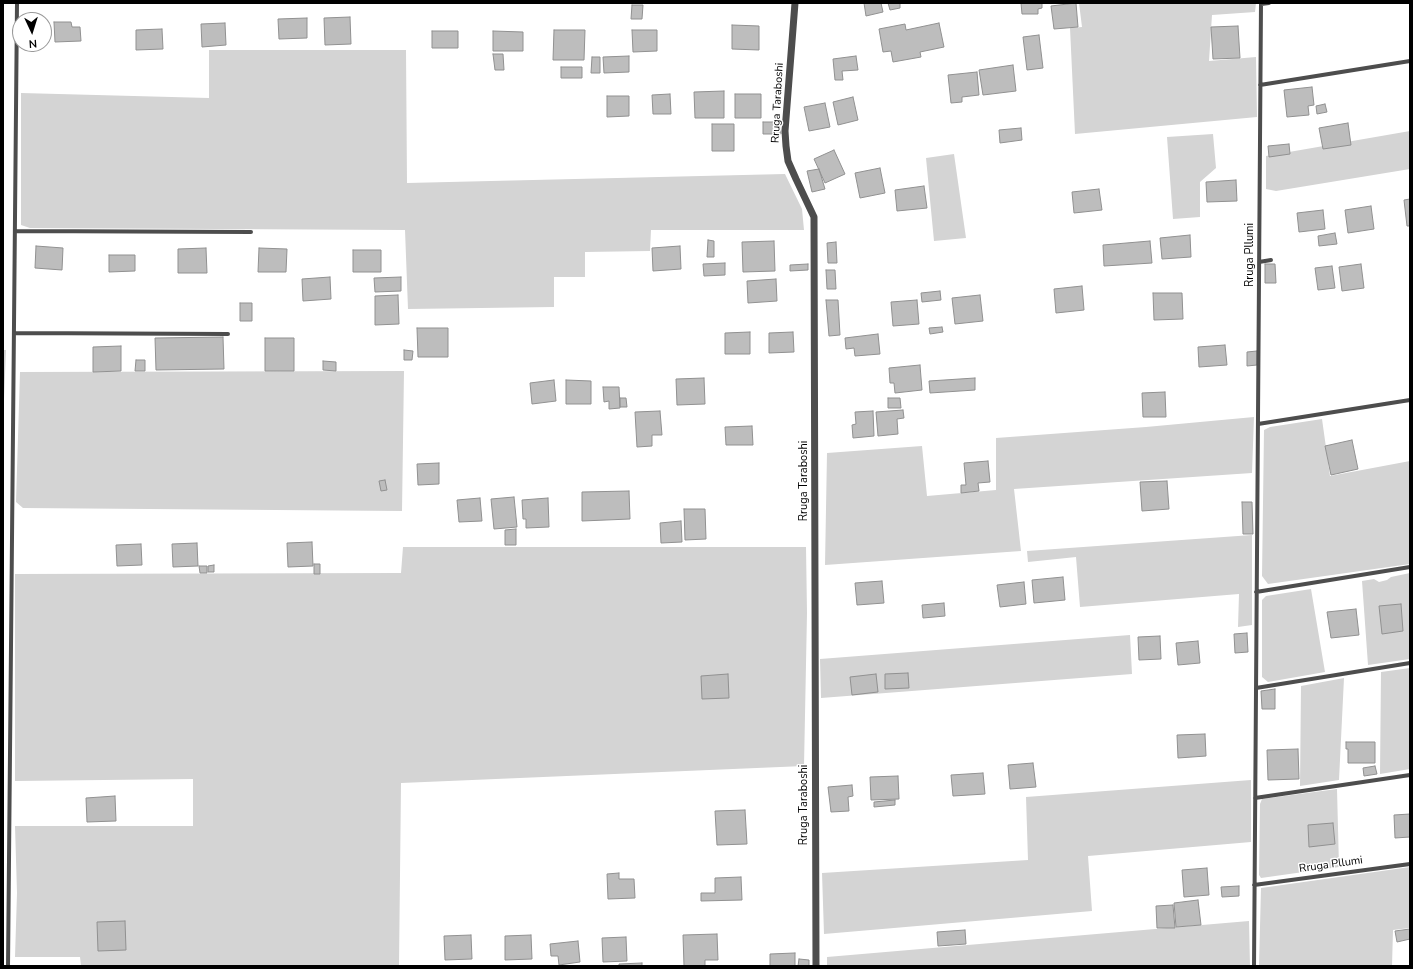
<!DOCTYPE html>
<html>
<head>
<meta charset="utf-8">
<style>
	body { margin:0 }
	#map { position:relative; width:1413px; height:969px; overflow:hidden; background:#fff; font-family:"Nunito Sans",sans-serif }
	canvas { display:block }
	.frame { position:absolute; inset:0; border:4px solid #000; pointer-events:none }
	.north { position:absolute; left:12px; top:12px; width:40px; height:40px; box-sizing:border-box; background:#fff; border:1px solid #999; border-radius:50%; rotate:176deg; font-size:11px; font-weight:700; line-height:16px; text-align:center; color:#000 }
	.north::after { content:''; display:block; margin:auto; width:14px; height:18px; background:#000; clip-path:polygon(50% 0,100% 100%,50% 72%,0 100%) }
</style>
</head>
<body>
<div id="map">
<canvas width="1413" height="969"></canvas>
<div class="frame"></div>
<div class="north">N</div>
</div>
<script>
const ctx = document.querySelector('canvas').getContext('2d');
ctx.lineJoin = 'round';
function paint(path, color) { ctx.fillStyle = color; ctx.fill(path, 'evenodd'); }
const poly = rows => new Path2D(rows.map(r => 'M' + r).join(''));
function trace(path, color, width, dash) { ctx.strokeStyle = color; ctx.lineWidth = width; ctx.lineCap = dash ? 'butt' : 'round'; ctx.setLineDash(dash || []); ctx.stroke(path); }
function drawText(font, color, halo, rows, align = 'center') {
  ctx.font = font + ' "Nunito Sans",sans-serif'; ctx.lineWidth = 3; ctx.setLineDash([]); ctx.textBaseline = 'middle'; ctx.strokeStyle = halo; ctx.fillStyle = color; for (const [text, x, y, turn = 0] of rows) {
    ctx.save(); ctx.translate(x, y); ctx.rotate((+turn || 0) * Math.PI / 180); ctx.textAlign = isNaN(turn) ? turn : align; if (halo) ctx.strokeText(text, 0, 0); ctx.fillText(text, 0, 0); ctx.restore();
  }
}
paint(poly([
	[1079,3,1256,3,1255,12,1212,15,1209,61,1256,57,1257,117,1075,134,1070,28,1082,27],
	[209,50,406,50,407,183,785,174,802,209,804,230,651,230,650,251,585,252,585,277,554,277,554,307,408,309,405,230,30,228,21,225,21,93,209,98],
	[1410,131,1410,169,1276,191,1266,189,1266,156],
	[1213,134,1216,168,1200,182,1200,217,1173,219,1167,137],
	[954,154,966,238,934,241,926,158],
	[3,350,6,350,3,424],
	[404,371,402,511,23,508,16,502,20,372],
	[1254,417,1252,473,1014,489,1021,551,825,565,827,453,922,446,927,496,996,490,996,438,1146,427],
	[1322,419,1330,476,1410,461,1410,564,1268,584,1262,576,1264,430,1270,427],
	[1252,535,1252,625,1238,627,1239,594,1080,607,1076,557,1028,562,1027,551],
	[403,547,806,547,807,613,804,766,401,783,399,966,81,966,80,957,15,957,17,893,15,826,193,826,193,779,15,781,15,574,401,573],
	[1410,573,1410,659,1368,665,1362,581,1374,579,1379,582,1387,580,1391,577],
	[1311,589,1325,672,1268,682,1262,677,1262,600,1266,596],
	[1130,635,1132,674,821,698,820,659],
	[1410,668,1410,769,1380,774,1381,672],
	[1344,678,1339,780,1300,786,1301,686],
	[1251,780,1251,842,1088,856,1092,911,824,934,822,873,1028,860,1026,797],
	[1337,789,1339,867,1261,878,1259,875,1260,804,1262,799],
	[1410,867,1410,928,1393,930,1392,966,1259,966,1261,888],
	[1249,921,1250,966,827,966,827,957]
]), '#d4d4d4');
const building = poly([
	[864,3,881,3,883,12,866,16,864,3],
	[888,3,900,3,900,8,890,10,888,3],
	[1021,3,1042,3,1042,8,1038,9,1038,14,1022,14,1021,3],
	[1076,3,1078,27,1054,29,1051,6,1076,3],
	[632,5,643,5,642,19,631,19,632,5],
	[350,17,351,44,325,45,324,18,350,17],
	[307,18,307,38,279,39,278,19,307,18],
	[54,22,71,22,72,27,80,27,81,41,55,42,54,22],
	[225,23,226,45,202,47,201,24,225,23],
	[939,23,944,47,920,52,921,57,893,62,891,51,883,52,879,29,905,24,906,30,939,23],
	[732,25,759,26,759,50,732,49,732,25],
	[1238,26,1240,58,1213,59,1211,27,1238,26],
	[162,29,163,49,136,50,136,30,162,29],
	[554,30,585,30,584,60,553,60,554,30],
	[632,30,657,30,657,51,633,52,632,30],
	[432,31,458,31,458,48,432,48,432,31],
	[493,31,523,32,523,51,493,51,493,31],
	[1039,35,1043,68,1027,70,1023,37,1039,35],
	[493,54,503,54,504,70,495,70,493,54],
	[629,56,629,72,604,73,603,57,629,56],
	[856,56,858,70,842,71,843,80,835,80,833,59,856,56],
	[592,57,600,57,600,73,591,73,592,57],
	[1013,65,1016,91,983,95,979,70,1013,65],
	[561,67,582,67,582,78,561,78,561,67],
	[977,72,979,95,962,97,962,102,951,103,948,75,977,72],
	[1312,87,1314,105,1308,106,1309,115,1287,117,1284,90,1312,87],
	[724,91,724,118,695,118,694,92,724,91],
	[670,94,671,114,653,114,652,95,670,94],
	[735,94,761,94,761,118,735,118,735,94],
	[607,96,629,96,629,116,607,117,607,96],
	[853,97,858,120,838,125,833,102,853,97],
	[825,103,830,127,809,131,804,107,825,103],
	[1325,104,1327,112,1317,114,1316,106,1325,104],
	[763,122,780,122,781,134,763,134,763,122],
	[1348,123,1351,145,1323,149,1319,128,1348,123],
	[712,124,734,124,734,151,712,151,712,124],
	[1021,128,1022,140,1000,143,999,130,1021,128],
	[1289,144,1290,154,1269,157,1268,146,1289,144],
	[834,150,845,174,825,183,814,159,834,150],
	[880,168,885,193,860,198,855,173,880,168],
	[819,169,825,189,812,192,807,171,819,169],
	[1236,180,1237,201,1207,202,1206,182,1236,180],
	[924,186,927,208,897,211,895,190,924,186],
	[1099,189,1102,210,1074,213,1072,192,1099,189],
	[1410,199,1410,226,1407,226,1404,200,1410,199],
	[1371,206,1374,229,1348,233,1345,210,1371,206],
	[1323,210,1325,229,1299,232,1297,213,1323,210],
	[1335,233,1337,244,1319,246,1318,236,1335,233],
	[1190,235,1191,257,1162,259,1160,238,1190,235],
	[708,240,714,241,714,257,707,257,708,240],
	[774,241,775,271,743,272,742,242,774,241],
	[1150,241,1152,263,1104,266,1103,245,1150,241],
	[836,242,837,263,828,263,827,243,836,242],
	[36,246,63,248,62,270,35,268,36,246],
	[680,246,681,269,653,271,652,248,680,246],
	[206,248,207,273,178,273,178,249,206,248],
	[259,248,287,249,286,272,258,272,259,248],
	[353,250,381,250,381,272,353,272,353,250],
	[109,255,135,255,135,271,109,272,109,255],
	[725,263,725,275,704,276,703,264,725,263],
	[808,264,808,270,790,271,790,265,808,264],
	[1265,264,1275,264,1276,283,1265,283,1265,264],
	[1361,264,1364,288,1342,291,1339,267,1361,264],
	[1332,266,1335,288,1318,290,1315,268,1332,266],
	[826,270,835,270,836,289,827,289,826,270],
	[330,277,331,299,303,301,302,279,330,277],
	[401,277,401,291,375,292,374,278,401,277],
	[776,279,777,301,748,303,747,281,776,279],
	[1082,286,1084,310,1056,313,1054,289,1082,286],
	[940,291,941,300,922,302,921,293,940,291],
	[1153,293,1182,293,1183,319,1154,320,1153,293],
	[398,295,399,324,375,325,375,296,398,295],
	[980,295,983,321,955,324,952,298,980,295],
	[826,300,838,300,840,335,829,336,826,300],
	[917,300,919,324,893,326,891,302,917,300],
	[240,303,252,303,252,321,240,321,240,303],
	[942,327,943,332,930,334,929,328,942,327],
	[417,328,448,328,448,357,418,357,417,328],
	[750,332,750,354,725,354,725,333,750,332],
	[793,332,794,352,769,353,769,333,793,332],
	[878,334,880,354,855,356,854,348,846,349,845,338,878,334],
	[223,337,224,369,156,370,155,338,223,337],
	[265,338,294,338,294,371,265,371,265,338],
	[1225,345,1227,365,1199,367,1198,347,1225,345],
	[121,346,121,371,93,372,93,347,121,346],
	[404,350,413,351,412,360,404,360,404,350],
	[1257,351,1257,365,1247,366,1247,352,1257,351],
	[136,360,145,360,145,371,135,371,136,360],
	[323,361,336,362,336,371,323,370,323,361],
	[920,365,922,390,895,393,894,383,890,383,889,368,920,365],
	[704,378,705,404,677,405,676,379,704,378],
	[975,378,975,390,930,393,929,381,975,378],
	[554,380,556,401,532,404,530,383,554,380],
	[566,380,591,381,591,404,566,404,566,380],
	[603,387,619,387,620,408,609,409,609,401,604,402,603,387],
	[1165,392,1166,417,1143,417,1142,393,1165,392],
	[620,398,626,398,627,407,620,407,620,398],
	[888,398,900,398,901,408,888,408,888,398],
	[903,410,904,418,897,419,898,434,878,436,876,412,903,410],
	[660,411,662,435,652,435,652,446,637,447,635,412,660,411],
	[873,411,874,436,853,438,852,425,856,424,855,412,873,411],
	[752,426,753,445,726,445,725,427,752,426],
	[1352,440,1358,469,1331,475,1325,446,1352,440],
	[988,461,990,482,978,483,979,491,961,493,961,485,966,485,964,463,988,461],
	[439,463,439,484,418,485,417,464,439,463],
	[385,480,387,490,381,491,379,481,385,480],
	[1167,481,1169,509,1142,511,1140,482,1167,481],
	[629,491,630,519,582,521,582,492,629,491],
	[514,497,517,527,494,529,491,499,514,497],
	[480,498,482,521,459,522,457,500,480,498],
	[548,498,549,527,526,528,526,519,523,519,522,500,548,498],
	[1242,502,1252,502,1253,534,1243,534,1242,502],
	[684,509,705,509,706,539,685,540,684,509],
	[681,521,682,542,661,543,660,523,681,521],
	[516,529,516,545,505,545,505,530,516,529],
	[312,542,313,566,288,567,287,543,312,542],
	[197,543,198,566,173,567,172,544,197,543],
	[141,544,142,565,117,566,116,545,141,544],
	[314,564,320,564,320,574,314,574,314,564],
	[214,565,214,572,208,572,208,566,214,565],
	[199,566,207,566,207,573,200,573,199,566],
	[1063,577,1065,600,1034,603,1032,580,1063,577],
	[882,581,884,603,857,605,855,583,882,581],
	[1024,582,1026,604,1000,607,997,585,1024,582],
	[944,603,945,616,923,618,922,605,944,603],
	[1401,604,1403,631,1382,634,1379,606,1401,604],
	[1356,609,1359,635,1331,638,1327,612,1356,609],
	[1247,633,1248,652,1235,653,1234,634,1247,633],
	[1160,636,1161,659,1139,660,1138,637,1160,636],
	[1198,641,1200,663,1178,665,1176,643,1198,641],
	[908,673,909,688,885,689,885,674,908,673],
	[728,674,729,698,702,699,701,676,728,674],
	[876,674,878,692,852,695,850,677,876,674],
	[1275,689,1275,709,1262,709,1261,691,1275,689],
	[1205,734,1206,756,1178,758,1177,735,1205,734],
	[1346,742,1375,742,1375,763,1348,763,1348,749,1346,749,1346,742],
	[1298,749,1299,779,1268,780,1267,750,1298,749],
	[1033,763,1036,787,1010,789,1008,765,1033,763],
	[1375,766,1377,774,1364,776,1363,768,1375,766],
	[983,773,985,794,953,796,951,775,983,773],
	[898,776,899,799,871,800,870,777,898,776],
	[852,785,853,796,848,797,849,811,831,812,828,787,852,785],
	[115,796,116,821,87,822,86,798,115,796],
	[895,800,895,805,874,807,874,802,895,800],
	[745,810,747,844,717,845,715,811,745,810],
	[1410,814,1410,837,1395,838,1394,815,1410,814],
	[1333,823,1335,844,1309,847,1308,825,1333,823],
	[1207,868,1209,895,1184,897,1182,870,1207,868],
	[619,873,619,879,634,879,635,898,608,899,607,874,619,873],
	[741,877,742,900,701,901,701,893,715,893,715,878,741,877],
	[1239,886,1239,896,1222,897,1221,887,1239,886],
	[1198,900,1201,925,1176,927,1174,903,1198,900],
	[1173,905,1175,928,1157,928,1156,906,1173,905],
	[125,921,126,950,98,951,97,922,125,921],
	[1410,929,1410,939,1397,942,1395,931,1410,929],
	[965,930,966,944,938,946,937,932,965,930],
	[717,934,718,960,705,960,705,966,676,966,684,966,683,935,717,934],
	[471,935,472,959,445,960,444,936,471,935],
	[531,935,532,959,505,960,505,936,531,935],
	[626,937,627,961,603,962,602,938,626,937],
	[578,941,580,962,559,965,558,956,551,956,550,944,578,941],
	[795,953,795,966,770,966,770,954,795,953],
	[799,959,809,960,809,966,798,966,799,959],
	[642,963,642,966,619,966,619,964,642,963]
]);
paint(building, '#bdbdbd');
trace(building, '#919191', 1);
trace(poly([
	[1261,4,1269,3],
	[1260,85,1410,61],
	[15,231,251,232],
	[1259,262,1271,260],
	[14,333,228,334],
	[1258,424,1410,400],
	[1256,592,1410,567],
	[1256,688,1410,663],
	[1255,798,1410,775],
	[1254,885,1410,864],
	[8,966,17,3],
	[1254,966,1261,3]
]), '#4d4d4d', 4);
trace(poly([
	[795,3,785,131,786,146,788,161,796,179,814,217,816,966]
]), '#4d4d4d', 7);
drawText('11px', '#000', '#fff', [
	["Rruga Taraboshi",778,103,-87],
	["Rruga Pllumi",1250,255,-90],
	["Rruga Taraboshi",804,481,-90],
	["Rruga Taraboshi",804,805,-90],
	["Rruga Pllumi",1331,865,-8]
]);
</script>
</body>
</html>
